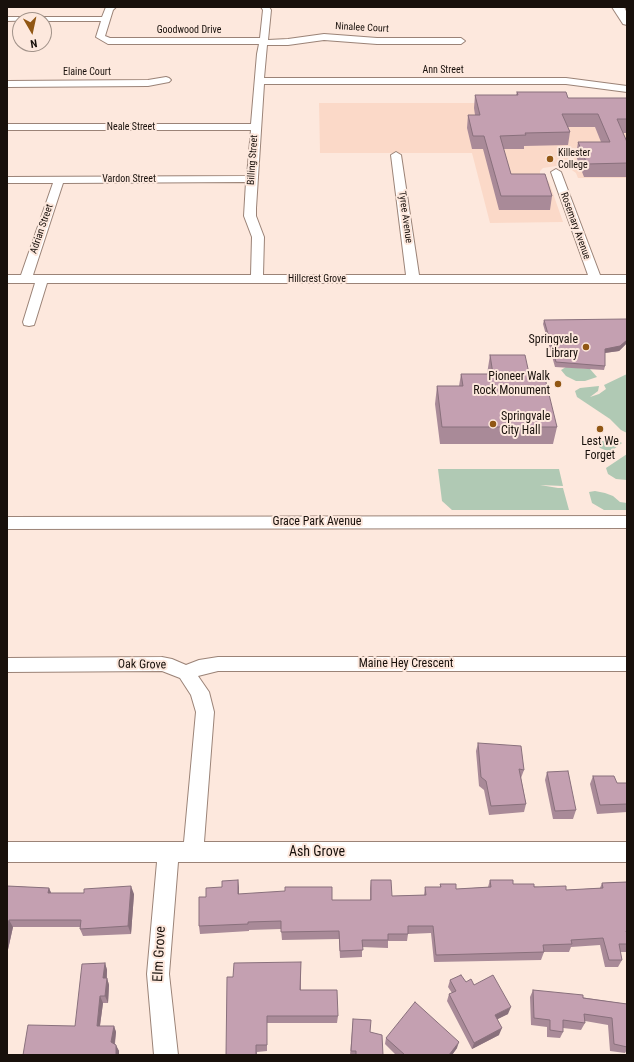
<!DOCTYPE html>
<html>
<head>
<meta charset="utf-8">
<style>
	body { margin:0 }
	#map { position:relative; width:634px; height:1062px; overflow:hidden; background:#fde8dd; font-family:"Roboto Condensed",sans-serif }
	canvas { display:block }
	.frame { position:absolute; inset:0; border:8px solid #18100b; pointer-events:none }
	.north { position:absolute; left:12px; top:12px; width:40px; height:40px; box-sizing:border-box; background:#fde8dd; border:1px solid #a19289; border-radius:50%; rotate:171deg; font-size:11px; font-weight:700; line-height:16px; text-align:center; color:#18100b }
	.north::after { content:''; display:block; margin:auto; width:14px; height:18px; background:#915714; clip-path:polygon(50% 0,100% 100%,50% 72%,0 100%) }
</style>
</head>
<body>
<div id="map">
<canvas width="634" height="1062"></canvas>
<div class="frame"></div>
<div class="north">N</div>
</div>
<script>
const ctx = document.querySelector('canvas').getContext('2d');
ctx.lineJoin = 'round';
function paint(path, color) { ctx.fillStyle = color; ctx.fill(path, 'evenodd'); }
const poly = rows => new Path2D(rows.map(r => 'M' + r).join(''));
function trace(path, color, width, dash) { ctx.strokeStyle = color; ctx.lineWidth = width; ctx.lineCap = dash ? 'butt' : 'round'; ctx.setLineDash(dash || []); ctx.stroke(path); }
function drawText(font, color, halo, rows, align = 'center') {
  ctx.font = font + ' "Roboto Condensed",sans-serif'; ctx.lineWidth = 4; ctx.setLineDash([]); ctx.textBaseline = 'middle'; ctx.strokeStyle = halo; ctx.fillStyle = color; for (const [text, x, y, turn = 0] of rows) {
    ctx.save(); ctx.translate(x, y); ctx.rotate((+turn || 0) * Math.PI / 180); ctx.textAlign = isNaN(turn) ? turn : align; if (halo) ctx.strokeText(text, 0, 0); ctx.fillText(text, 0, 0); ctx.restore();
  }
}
paint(poly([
	[319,103,627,103,627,178,578,178,576,173,569,168,556,166,543,168,540,171,540,174,542,178,549,182,563,222,490,223,472,153,320,153]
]), '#fbd9c8');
paint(poly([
	[566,367,590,369,597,377,585,381,576,381,566,376,561,370],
	[627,374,627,433,621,430,610,419,577,397,575,391,580,388,599,386,598,391,590,397,599,394,606,389,604,385],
	[599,441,618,441,622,443,610,452,600,448,597,443],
	[627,454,627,480,616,479,608,474,606,468],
	[438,469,559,469,563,486,540,485,558,488,563,488,569,510,452,510,442,501],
	[595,491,605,493,613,496,620,502,627,503,627,510,604,510,592,503,589,492]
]), '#b0c9b4');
const street = poly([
	[106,7,116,7,113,10,105,36,110,38,260,38,263,10,261,7,269,7,271,10,268,40,288,39,324,34,377,38,461,38,465,41,461,44,377,44,324,40,288,45,267,45,264,78,566,78,627,86,627,92,566,84,264,84,256,208,256,216,264,237,263,275,406,275,391,155,396,152,401,155,419,275,588,275,551,172,556,169,561,172,600,275,627,275,627,283,47,283,35,322,34,325,29,326,24,325,23,322,35,283,7,283,7,275,21,275,53,183,7,183,7,177,247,176,251,130,7,130,7,124,251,124,257,54,259,44,108,44,96,37,101,21,44,21,44,20,7,21,7,17,102,17,106,7],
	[246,182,244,216,252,237,251,275,33,275,63,183,246,182],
	[166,77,169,78,171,80,169,82,148,86,7,87,7,81,148,80,166,77],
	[627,516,627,528,7,529,7,517,627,516],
	[162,657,172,659,186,665,199,660,218,657,627,657,627,671,218,671,198,676,209,692,214,712,204,842,627,842,627,862,178,862,169,974,178,1055,154,1055,147,974,157,862,7,862,7,842,184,842,196,712,191,695,180,678,162,671,7,672,7,658,162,657]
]);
const highway = poly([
	[612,7,624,7,627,13,627,25,623,24,612,7]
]);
trace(street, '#9b8377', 2);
trace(highway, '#9b8377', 2);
paint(street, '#fff');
paint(highway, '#fff');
paint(poly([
	[517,92,568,98,627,98,627,133,623,133,627,142,627,177,584,177,576,156,578,142,601,142,595,127,568,127,570,132,568,145,524,146,524,149,503,149,511,174,552,196,550,210,499,210,483,149,472,149,467,128,468,115,475,115,474,108,475,95,516,95],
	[544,320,626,344,619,351,605,353,605,366,604,370,555,367,543,324],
	[490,355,530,378,557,427,553,444,440,444,435,404,437,386,459,386,461,374,487,374],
	[478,743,524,770,521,778,526,804,524,812,489,815,484,790,479,786,476,751],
	[547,772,576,810,573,819,553,819,545,780],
	[593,776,617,783,627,783,627,812,597,814,590,784],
	[238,880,239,894,332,900,370,900,370,888,371,880,392,896,424,895,425,887,440,887,440,884,456,889,488,887,490,880,513,884,566,890,600,888,602,883,627,882,627,949,626,952,620,952,622,960,618,967,605,967,600,945,571,947,569,952,544,952,541,960,434,962,431,933,408,934,407,941,388,941,388,948,362,947,362,957,340,958,339,939,282,940,281,929,249,930,249,931,200,934,199,926,206,897,222,887],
	[7,886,49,888,51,893,134,894,131,934,83,936,80,929,80,927,13,927,7,954],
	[301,962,301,990,338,1016,337,1023,267,1023,267,1051,257,1052,257,1055,226,1055,233,977],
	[105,963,107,970,107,978,109,985,108,1003,103,1003,100,1026,114,1026,116,1032,115,1044,119,1051,23,1055,75,1026],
	[450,980,466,982,474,985,508,1014,497,1019,499,1035,472,1049,447,1001,449,994,452,993,448,987],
	[533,990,627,1004,627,1050,625,1053,610,1051,608,1025,585,1021,585,1023,581,1030,563,1028,563,1032,560,1038,547,1037,547,1027,531,1025,530,997],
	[353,1019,370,1032,383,1055,350,1055],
	[386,1038,457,1048,452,1055,396,1055,385,1044]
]), '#a98a98');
paint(poly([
	[627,340,627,344,626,344,619,351,604,353,605,349],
	[238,880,239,888,239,902,238,894],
	[131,886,134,894,131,934,128,926],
	[49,888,52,895,48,893],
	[9,920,13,927,7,954,7,928],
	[105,963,107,970,106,986,103,978],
	[107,978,109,985,108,1003,105,996],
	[100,996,103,1003,99,1032,97,1026],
	[511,1007,508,1014,492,1022,495,1015],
	[114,1026,116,1032,114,1048,111,1042],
	[502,1028,499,1035,472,1049,474,1043],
	[459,1042,457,1048,452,1055,449,1055],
	[116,1045,119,1051,119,1055,116,1054]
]), '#89707c');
const building = poly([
	[517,92,566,92,568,98,627,98,627,119,617,119,627,142,627,163,587,164,578,142,610,142,598,114,562,114,570,132,525,133,526,135,500,136,511,174,545,174,552,196,501,196,484,136,473,136,468,115,480,115,475,95,518,95,517,92],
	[627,319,627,340,620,346,605,349,605,366,556,362,544,320,627,319],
	[490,355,525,355,530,378,545,378,557,427,442,427,437,386,463,386,461,374,493,374,490,355],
	[478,743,521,746,524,770,519,769,526,804,491,806,486,781,481,777,478,743],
	[568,771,576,810,555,811,547,772,568,771],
	[593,776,614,776,617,783,627,783,627,804,600,805,593,776],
	[238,880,238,894,285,891,285,887,332,887,332,900,371,900,371,880,391,880,392,896,426,895,425,887,441,887,440,884,456,884,456,889,491,887,490,880,513,880,513,884,534,884,534,887,566,886,566,890,603,888,602,883,627,882,627,931,626,931,627,934,627,944,619,944,622,960,609,960,603,938,571,940,572,944,543,945,544,952,436,955,433,926,408,926,408,934,388,934,388,940,362,940,363,950,340,951,339,931,281,932,281,921,248,922,248,924,199,926,199,897,206,897,206,888,222,887,222,881,238,880],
	[7,886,49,888,48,893,84,893,84,889,131,886,128,926,80,929,81,920,9,920,7,928,7,886],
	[301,962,300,990,337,990,338,1016,267,1016,267,1045,256,1045,256,1055,226,1055,227,977,233,977,234,963,301,962],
	[105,963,103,978,107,978,105,996,100,996,97,1026,114,1026,111,1042,116,1045,116,1054,122,1055,23,1055,28,1025,75,1026,82,964,105,963],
	[461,975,466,982,471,979,474,985,493,975,511,1007,495,1015,502,1028,474,1043,449,994,456,991,450,980,461,975],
	[533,990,583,995,583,998,627,1004,627,1047,614,1044,612,1018,584,1014,585,1023,563,1020,563,1032,550,1030,550,1020,534,1018,533,990],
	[415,1002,459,1042,449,1055,405,1055,386,1038,415,1002],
	[353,1019,371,1020,370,1032,382,1035,383,1055,356,1055,356,1051,351,1051,353,1019]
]);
paint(building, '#c4a0b1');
trace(building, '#89707c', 1);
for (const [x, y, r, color] of [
	[550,159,4,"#915714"],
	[586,347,4,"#915714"],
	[558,384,4,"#915714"],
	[493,424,4,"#915714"],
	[600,429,4,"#915714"]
]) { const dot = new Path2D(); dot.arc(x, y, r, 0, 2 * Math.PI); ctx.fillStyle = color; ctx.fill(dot); trace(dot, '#fde8dd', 1.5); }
drawText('10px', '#18100b', '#fde8dd', [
	["Ninalee Court",362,28,3],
	["Goodwood Drive",189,30],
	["Ann Street",443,70],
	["Elaine Court",87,72],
	["Neale Street",131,127],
	["Billing Street",253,160,-86],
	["Vardon Street",129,179],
	["Tyree Avenue",405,217,82],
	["Rosemary Avenue",575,226,70],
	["Adrian Street",42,229,-71],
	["Hillcrest Grove",317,279]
]);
drawText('10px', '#18100b', '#fde8dd', [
	["Killester",558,153],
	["College",558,165]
], 'left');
drawText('12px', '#18100b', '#fde8dd', [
	["Springvale",578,340],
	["Library",578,354],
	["Pioneer Walk",550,377],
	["Rock Monument",550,391],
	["Springvale",501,417,"left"],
	["City Hall",501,431,"left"],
	["Lest We",600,442,"center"],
	["Forget",600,456,"center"]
], 'right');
drawText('12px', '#18100b', '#fde8dd', [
	["Grace Park Avenue",317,522],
	["Maine Hey Crescent",406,664],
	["Oak Grove",142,665,1]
]);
drawText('14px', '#18100b', '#fde8dd', [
	["Ash Grove",317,852],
	["Elm Grove",160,954,-87]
]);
</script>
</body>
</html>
